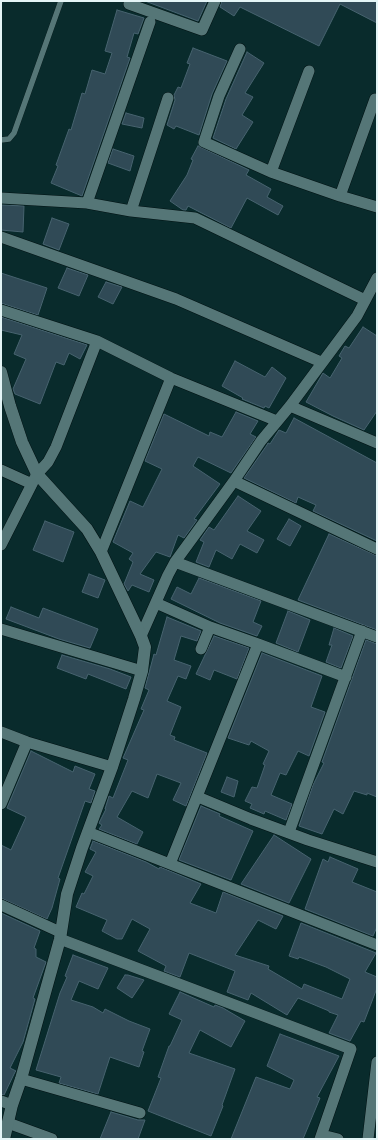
<!DOCTYPE html>
<html>
<head>
<meta charset="utf-8">
<style>
	body { margin:0 }
	#map { position:relative; width:378px; height:1140px; overflow:hidden; background:#092b2c; font-family:Commissioner,sans-serif }
	canvas { display:block }
	.frame { position:absolute; inset:0; border:2px solid #e4f5f6; pointer-events:none }
</style>
</head>
<body>
<div id="map">
<canvas width="378" height="1140"></canvas>
<div class="frame"></div>
</div>
<script>
const ctx = document.querySelector('canvas').getContext('2d');
ctx.lineJoin = 'round';
function paint(path, color) { ctx.fillStyle = color; ctx.fill(path, 'evenodd'); }
const poly = rows => new Path2D(rows.map(r => 'M' + r).join(''));
function trace(path, color, width, dash) { ctx.strokeStyle = color; ctx.lineWidth = width; ctx.lineCap = dash ? 'butt' : 'round'; ctx.setLineDash(dash || []); ctx.stroke(path); }
const building = poly([
	[145,1,207,1,198,21,145,1],
	[222,1,377,1,377,23,340,4,319,46,240,7,234,16,220,7,222,1],
	[117,10,144,18,138,34,134,33,127,57,130,58,82,196,51,183,58,166,56,165,69,129,71,130,82,93,85,94,92,70,105,74,112,53,105,51,117,10],
	[193,48,227,61,212,94,199,135,176,126,174,129,167,125,175,100,174,95,178,87,181,88,190,64,187,63,193,48],
	[247,52,264,63,245,93,253,97,242,115,253,122,236,149,213,138,226,99,247,52],
	[126,113,144,118,142,128,122,124,126,113],
	[198,146,249,170,246,175,271,189,267,197,283,206,278,215,247,198,231,228,188,206,186,210,183,210,170,201,187,175,193,160,191,159,198,146],
	[113,149,134,156,130,171,108,163,113,149],
	[1,205,24,206,23,232,1,230,1,205],
	[52,218,69,224,59,250,43,244,52,218],
	[67,268,88,275,79,296,58,288,67,268],
	[1,273,47,288,38,315,1,303,1,273],
	[106,282,122,287,113,304,98,297,106,282],
	[1,317,87,345,80,359,69,353,64,365,56,362,40,404,15,394,13,389,26,359,14,354,22,335,1,330,1,317],
	[363,327,377,336,377,411,364,430,333,416,306,402,323,373,330,378,342,358,339,356,345,346,349,348,363,327],
	[235,361,265,377,272,367,286,378,269,408,265,406,264,408,242,399,243,398,222,386,235,361],
	[236,412,258,421,250,434,256,437,231,473,198,457,193,466,220,484,194,519,197,520,184,538,178,535,170,557,156,552,140,574,154,580,149,592,132,585,128,591,124,584,133,562,129,559,133,553,113,542,130,501,143,507,162,469,145,461,164,414,209,436,210,432,222,437,236,412],
	[294,418,377,463,377,541,313,511,316,505,298,497,296,503,244,478,267,445,268,443,270,444,279,430,286,433,294,418],
	[238,496,261,511,247,531,264,540,257,553,240,544,232,559,216,550,209,567,196,562,204,542,200,540,209,527,214,530,238,496],
	[289,519,301,526,290,546,277,539,289,519],
	[45,521,74,532,63,562,33,550,45,521],
	[329,534,377,556,377,630,298,600,329,534],
	[89,574,105,580,98,598,82,592,89,574],
	[199,578,261,601,253,622,262,626,257,636,220,623,171,599,177,587,191,594,199,578],
	[11,607,39,618,43,608,98,629,90,648,59,639,6,619,11,607],
	[288,611,310,620,298,652,276,643,288,611],
	[167,617,201,631,197,641,181,636,174,660,191,666,186,679,178,676,167,701,181,707,170,735,175,737,174,740,207,753,186,806,173,800,181,783,157,774,148,798,132,791,117,817,143,832,137,844,99,829,102,825,99,823,106,809,105,809,109,796,113,798,128,760,123,758,144,710,141,709,149,690,145,688,154,654,156,655,167,617],
	[334,628,353,636,341,668,326,662,332,645,329,645,334,628],
	[214,636,249,648,237,679,214,670,210,680,196,674,214,636],
	[366,640,377,644,377,797,367,793,367,795,354,791,343,814,334,809,322,834,299,826,313,785,324,763,322,762,366,640],
	[262,653,322,676,311,707,325,712,309,756,298,751,286,775,280,773,271,795,292,804,286,820,265,811,264,814,250,808,252,804,245,801,252,787,257,788,265,765,263,764,269,751,251,741,249,745,228,738,262,653],
	[62,655,110,669,131,677,126,689,88,674,86,679,57,668,62,655],
	[31,751,73,772,75,766,95,774,89,789,95,791,91,803,85,801,58,878,60,879,52,908,47,919,1,898,1,845,11,850,26,817,7,808,31,751],
	[227,777,238,781,234,797,221,792,227,777],
	[201,806,220,814,219,816,253,831,231,880,179,860,201,806],
	[274,835,311,859,289,903,241,884,274,835],
	[93,841,146,862,159,869,160,867,201,884,190,903,216,913,223,892,283,916,276,929,258,920,235,955,269,966,268,969,302,989,304,984,342,999,350,979,326,967,299,957,298,959,289,956,301,923,376,953,365,972,377,977,377,988,364,1022,361,1021,350,1041,329,1033,338,1015,329,1012,329,1011,298,998,287,1015,251,993,248,1000,227,992,235,971,189,953,180,977,164,971,166,966,138,951,150,929,132,919,122,939,117,939,102,931,107,920,76,907,82,893,84,894,93,876,85,872,96,852,90,849,93,841],
	[330,857,358,869,352,882,377,892,377,927,373,936,305,909,323,859,328,862,330,857],
	[1,913,40,931,34,948,36,949,36,957,46,962,33,998,35,999,23,1042,10,1068,16,1071,15,1072,4,1095,1,1094,1,913],
	[73,955,108,968,98,989,79,981,71,1000,93,1007,103,1013,105,1009,129,1021,150,1029,142,1051,144,1052,139,1067,110,1057,98,1094,59,1083,61,1077,36,1070,60,993,67,977,65,976,73,955],
	[125,975,128,975,144,980,132,998,117,988,125,975],
	[180,992,214,1007,215,1005,223,1008,245,1021,231,1047,200,1030,189,1053,235,1069,222,1105,223,1106,211,1136,148,1111,161,1078,158,1077,169,1046,170,1046,182,1020,169,1014,180,992],
	[280,1034,339,1056,317,1097,320,1098,303,1139,231,1139,256,1077,290,1089,294,1080,267,1066,280,1034],
	[111,1112,138,1120,145,1120,138,1139,100,1139,111,1112]
]);
paint(building, '#304a56');
trace(building, '#47636f', 1);
const service = poly([
	[1,140,9,139,14,133,61,1]
]);
const minor = poly([
	[130,1,129,4,202,30,215,1],
	[240,49,219,96,204,142,271,172,340,196,377,207],
	[271,172,309,71],
	[340,196,375,99],
	[1,198,87,203,131,211,195,218,365,300],
	[87,203,150,22],
	[131,211,168,98],
	[1,237,176,299,321,362],
	[1,310,97,341,171,378,277,421],
	[290,406,377,443],
	[1,470,32,484],
	[234,481,377,549],
	[1,545,37,474,48,462,56,447,97,341],
	[101,552,171,378],
	[175,562,377,637],
	[156,603,210,627],
	[1,629,142,671],
	[141,636,168,575,175,562,234,481,261,441,290,406,357,316,377,278],
	[258,644,346,677],
	[201,649,210,627,258,644,170,864,377,945],
	[1,732,27,742,112,767],
	[198,797,251,819,308,840,377,862],
	[1,804,27,742],
	[88,832,170,864],
	[289,832,362,631],
	[1,905,60,932],
	[60,939,351,1049,320,1139],
	[21,1079,140,1113],
	[1,1101,12,1105],
	[8,1123,52,1139],
	[322,1135,338,1139],
	[368,1139,377,1062]
]);
const tertiary = poly([
	[1,372,10,406,22,442,37,474,87,529,101,552,141,636,145,647,142,671,134,699,112,767,82,848,67,894,60,939,21,1079,12,1105,4,1139]
]);
trace(service, '#001213', 6);
trace(minor, '#001213', 12);
trace(tertiary, '#001213', 13);
trace(service, '#557677', 5.5);
trace(minor, '#557677', 11);
trace(tertiary, '#557677', 12);
</script>
</body>
</html>
